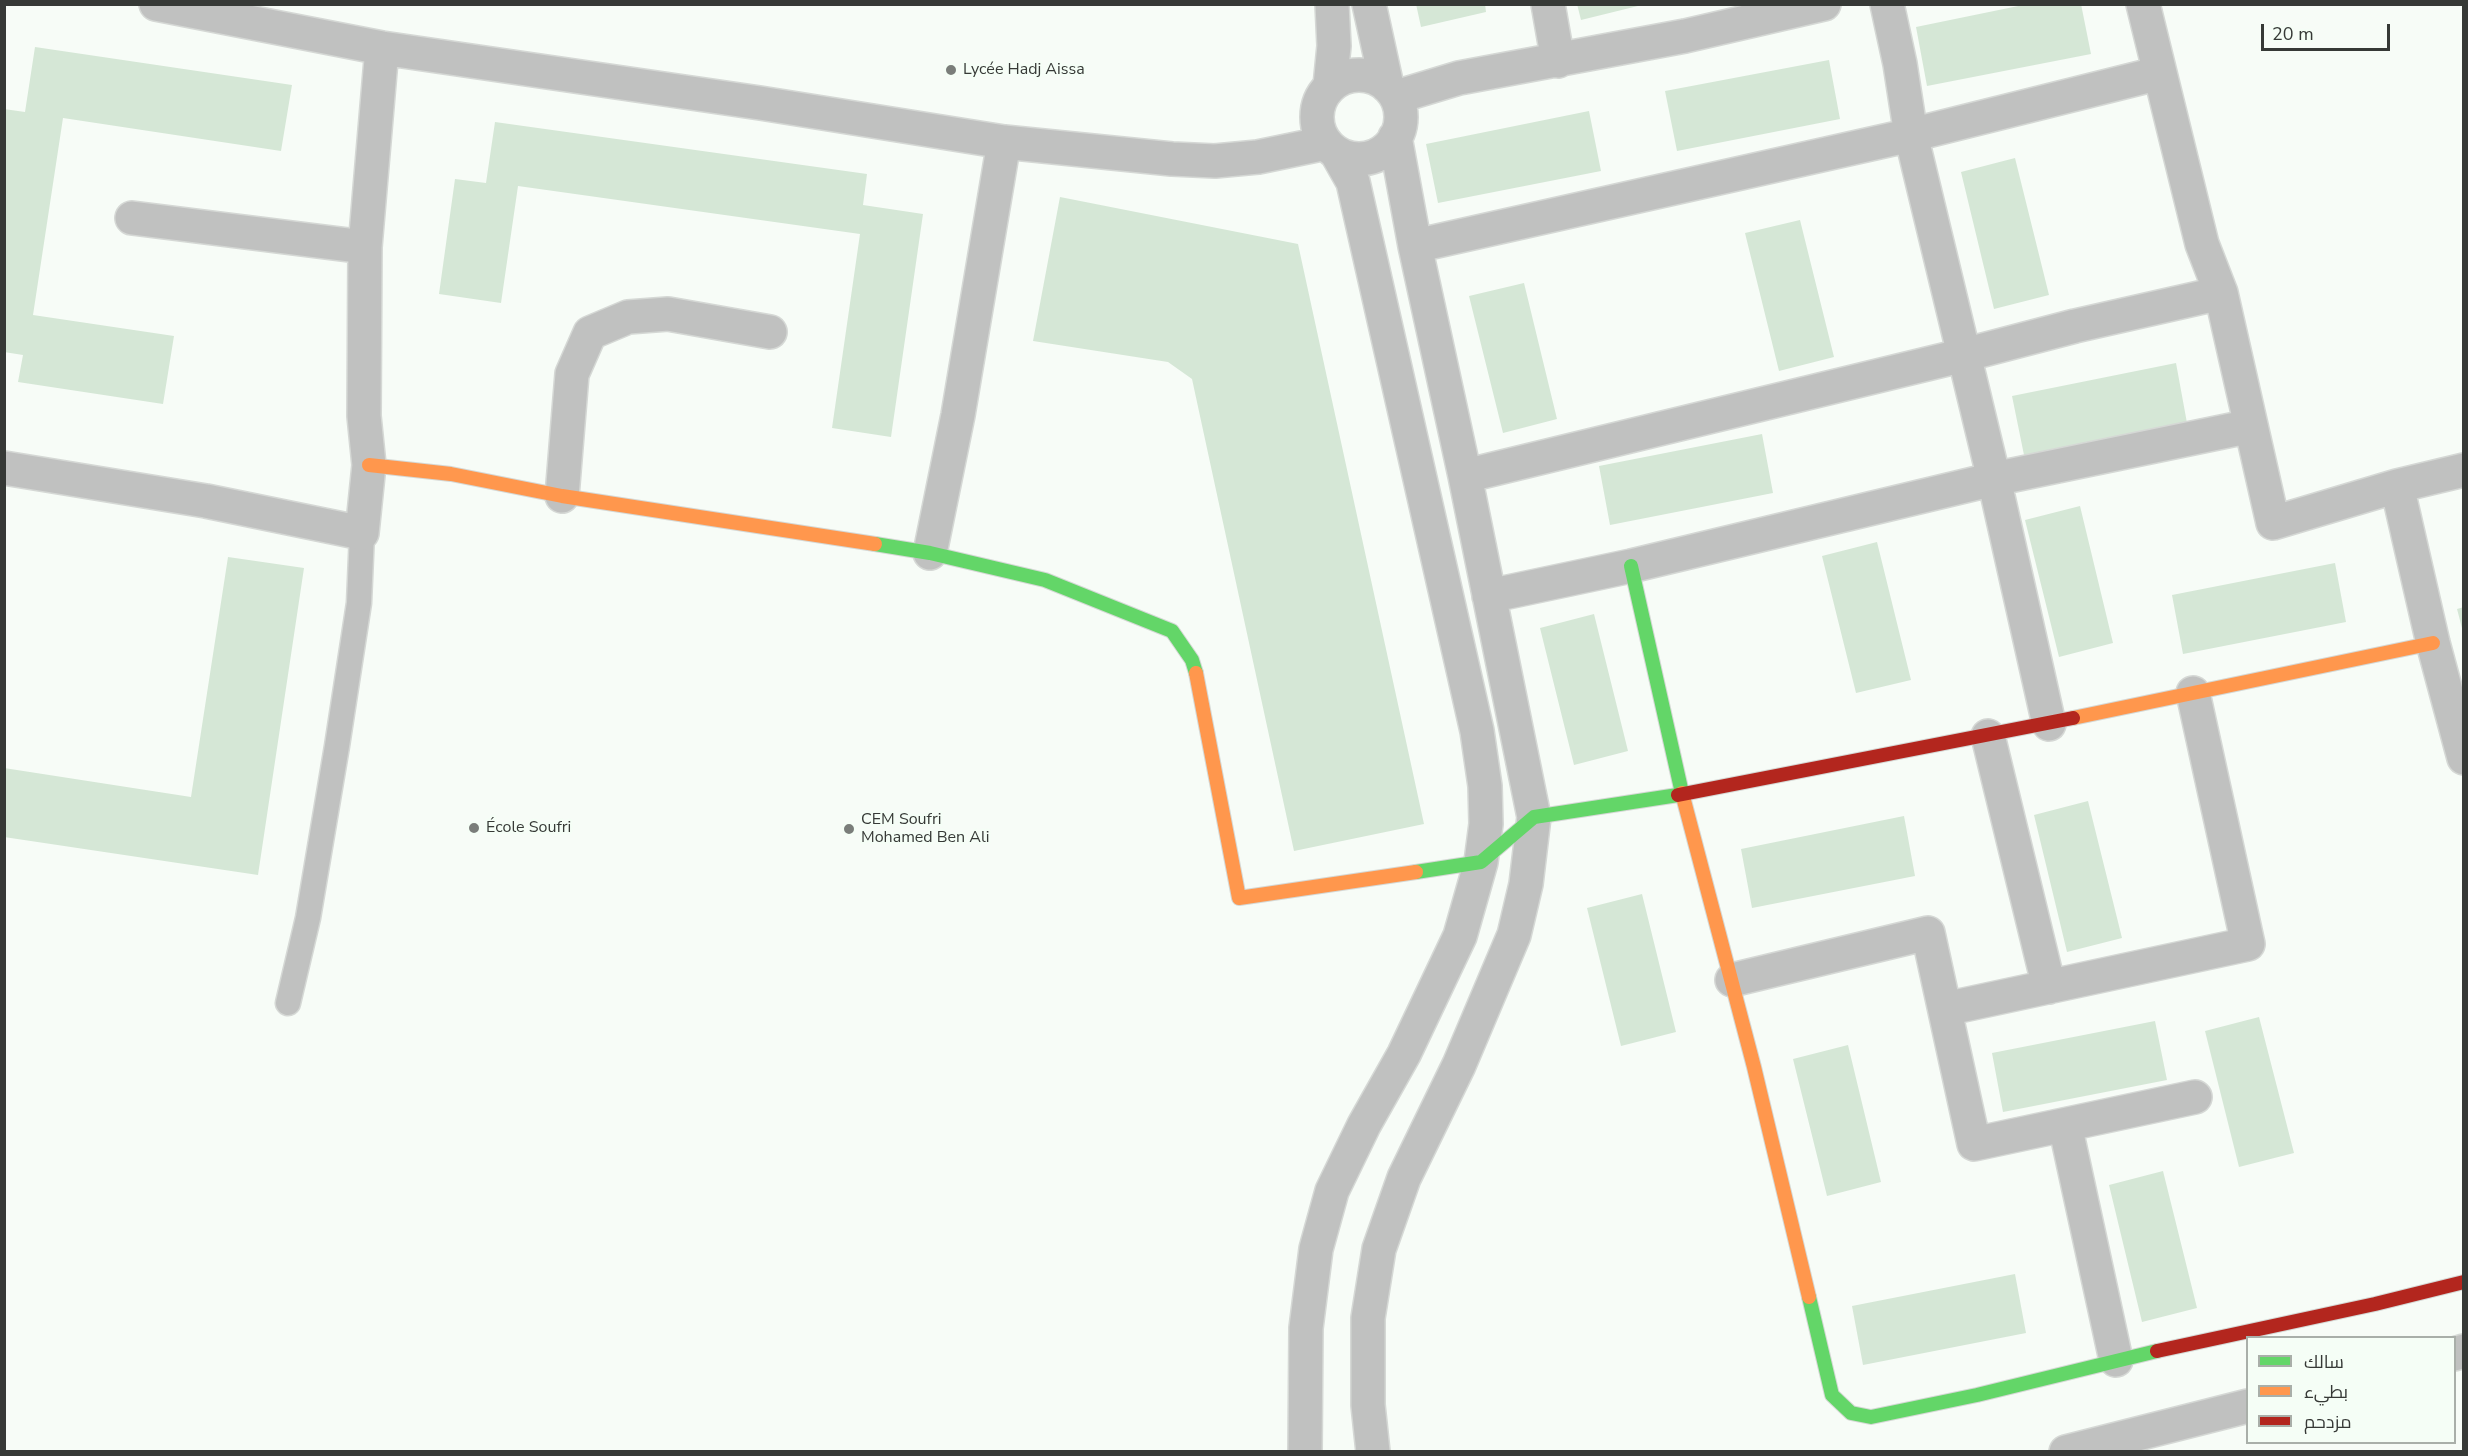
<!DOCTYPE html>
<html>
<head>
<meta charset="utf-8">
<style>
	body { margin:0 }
	#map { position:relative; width:2468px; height:1456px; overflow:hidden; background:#f7fcf7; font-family:"Nunito Sans",Cairo,sans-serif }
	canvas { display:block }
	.frame { position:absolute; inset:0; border:6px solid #363936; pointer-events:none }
	.legend { position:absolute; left:2246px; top:1336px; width:210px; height:108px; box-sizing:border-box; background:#f5fef6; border:2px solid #a9afa9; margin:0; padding:8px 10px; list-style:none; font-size:18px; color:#363936 }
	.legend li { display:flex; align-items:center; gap:12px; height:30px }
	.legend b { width:30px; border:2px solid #a9afa9 }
	.scale { position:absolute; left:2261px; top:24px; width:129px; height:27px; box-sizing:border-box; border:3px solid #363936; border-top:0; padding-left:8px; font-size:18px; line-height:21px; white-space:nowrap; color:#363936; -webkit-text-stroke:4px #f5fef6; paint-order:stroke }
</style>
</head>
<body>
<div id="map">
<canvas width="2468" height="1456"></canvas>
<div class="frame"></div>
<ul class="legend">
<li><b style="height:8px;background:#63d668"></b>سالك</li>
<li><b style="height:8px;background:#ff974d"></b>بطيء</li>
<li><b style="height:8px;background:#b3261e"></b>مزدحم</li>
</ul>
<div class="scale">20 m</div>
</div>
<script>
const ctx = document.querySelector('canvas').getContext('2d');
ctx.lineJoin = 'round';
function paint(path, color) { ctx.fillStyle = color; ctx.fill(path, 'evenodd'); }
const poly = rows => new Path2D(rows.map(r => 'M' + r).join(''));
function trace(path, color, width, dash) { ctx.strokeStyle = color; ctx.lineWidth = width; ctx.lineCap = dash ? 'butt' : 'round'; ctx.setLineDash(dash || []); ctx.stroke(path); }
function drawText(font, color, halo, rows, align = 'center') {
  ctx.font = font + ' "Nunito Sans",sans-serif'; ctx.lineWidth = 4.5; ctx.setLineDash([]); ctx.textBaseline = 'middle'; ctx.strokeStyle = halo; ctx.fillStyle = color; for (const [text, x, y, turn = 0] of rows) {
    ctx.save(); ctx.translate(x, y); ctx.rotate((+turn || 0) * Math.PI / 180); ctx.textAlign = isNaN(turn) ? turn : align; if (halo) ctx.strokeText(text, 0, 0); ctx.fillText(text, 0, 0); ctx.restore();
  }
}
paint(poly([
	[1416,4,1485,4,1486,12,1421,27],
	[1577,4,1642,4,1642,5,1581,20],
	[2028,4,2081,4,2091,54,1927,86,1916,27],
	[35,47,292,85,281,151,63,118,33,315,174,336,163,404,18,382,23,355,4,352,4,109,25,112],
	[1829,60,1840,119,1677,151,1665,91],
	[1589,111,1601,171,1438,203,1426,144],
	[495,122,867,174,863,205,923,214,891,437,832,428,860,234,518,186,501,303,439,294,455,179,486,183],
	[2015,158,2049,295,1994,309,1961,172],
	[1060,197,1298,244,1424,824,1294,851,1192,379,1168,362,1033,341],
	[1800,220,1834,357,1779,371,1745,233],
	[1524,283,1557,419,1503,433,1469,296],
	[2176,363,2187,423,2024,455,2012,396],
	[1762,434,1773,493,1610,525,1599,466],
	[2080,506,2113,643,2059,657,2025,520],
	[1877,542,1911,680,1856,693,1822,556],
	[228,557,304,568,258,875,4,837,4,768,191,797],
	[2335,563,2346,622,2183,654,2172,595],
	[2464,607,2464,632,2463,632,2457,609],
	[1594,614,1628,751,1574,765,1540,628],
	[2088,801,2122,938,2067,952,2034,815],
	[1904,816,1915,876,1752,908,1741,849],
	[1642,894,1676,1032,1621,1046,1587,908],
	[2259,1017,2294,1153,2239,1167,2205,1031],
	[2155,1021,2167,1080,2003,1112,1992,1053],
	[1848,1045,1881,1182,1827,1196,1793,1059],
	[2163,1171,2197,1308,2142,1322,2109,1185],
	[2015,1274,2026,1333,1863,1365,1852,1306]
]), '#d5e7d6');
const lane = poly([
	[288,1003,308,918,337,746,359,603,362,533]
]);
const street = poly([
	[156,4,382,48,760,103,1004,142,1172,159,1215,161,1258,157,1326,143],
	[1369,4,1387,86],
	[1548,4,1558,61],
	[1887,4,1900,64,1911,135,1994,479,2049,724],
	[2143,4,2202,244,2221,293,2273,523,2397,486,2464,470],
	'1317 117a42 42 0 1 1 84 0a42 42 0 1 1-84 0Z',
	[1330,86,1334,46,1332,4],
	[1396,97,1459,78,1685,36,1824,4],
	[132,218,365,247],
	[1415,246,1911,135,2160,73],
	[4,468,206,501,362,533,369,465,364,416,365,247,382,48],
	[1465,476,1964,355,2075,326,2221,293],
	[2397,486,2433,643,2464,758],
	[562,496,572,374,590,333,628,317,668,314,770,332],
	[930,553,958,415,1004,142],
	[1489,596,1631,566,1994,479,2251,426],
	[1988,736,2049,987],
	[1732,980,1928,933,1974,1144,2195,1097],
	[1945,1009,2248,944,2193,693],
	[2065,1125,2116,1360],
	[2454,1354,2464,1351],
	[1305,1452,1306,1328,1316,1249,1332,1191,1364,1125,1404,1054,1460,936,1481,862,1486,824,1485,786,1477,731,1353,182,1336,152],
	[1373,1452,1368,1405,1368,1318,1379,1249,1404,1178,1459,1065,1514,935,1526,884,1534,817,1465,476,1415,246,1395,137],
	[2066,1452,2248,1406]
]);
const fast = poly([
	[875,544,930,553,1045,580,1172,631,1192,660,1196,673],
	[1631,566,1682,793],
	[1416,872,1481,862,1534,817,1678,795],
	[1809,1297,1832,1395,1851,1413,1871,1417,1977,1395,2157,1351]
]);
const slow = poly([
	[369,465,451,474,562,496,875,544],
	[1196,673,1239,898,1416,872],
	[2073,718,2433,643],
	[1682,793,1754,1067,1809,1297]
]);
const jam = poly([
	[1678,795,2073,718],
	[2157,1351,2375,1304,2464,1282]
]);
trace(lane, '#d5d8d5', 27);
trace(street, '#d5d8d5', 36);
trace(fast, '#d5d8d5', 16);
trace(slow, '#d5d8d5', 16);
trace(jam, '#d5d8d5', 16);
trace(lane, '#c0c1c0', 24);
trace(street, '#c0c1c0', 33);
trace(fast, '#63d668', 14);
trace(slow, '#ff974d', 14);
trace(jam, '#b3261e', 14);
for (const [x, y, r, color] of [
	[951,70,6,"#7a7d7a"],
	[474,828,6,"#7a7d7a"],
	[849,829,6,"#7a7d7a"]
]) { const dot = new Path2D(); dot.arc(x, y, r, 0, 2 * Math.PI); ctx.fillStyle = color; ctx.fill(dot); trace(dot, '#f5fef6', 2); }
drawText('16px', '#363936', '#f5fef6', [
	["Lycée Hadj Aissa",963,70],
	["CEM Soufri",861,820],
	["Mohamed Ben Ali",861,838],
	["École Soufri",486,828]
], 'left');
</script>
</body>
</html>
